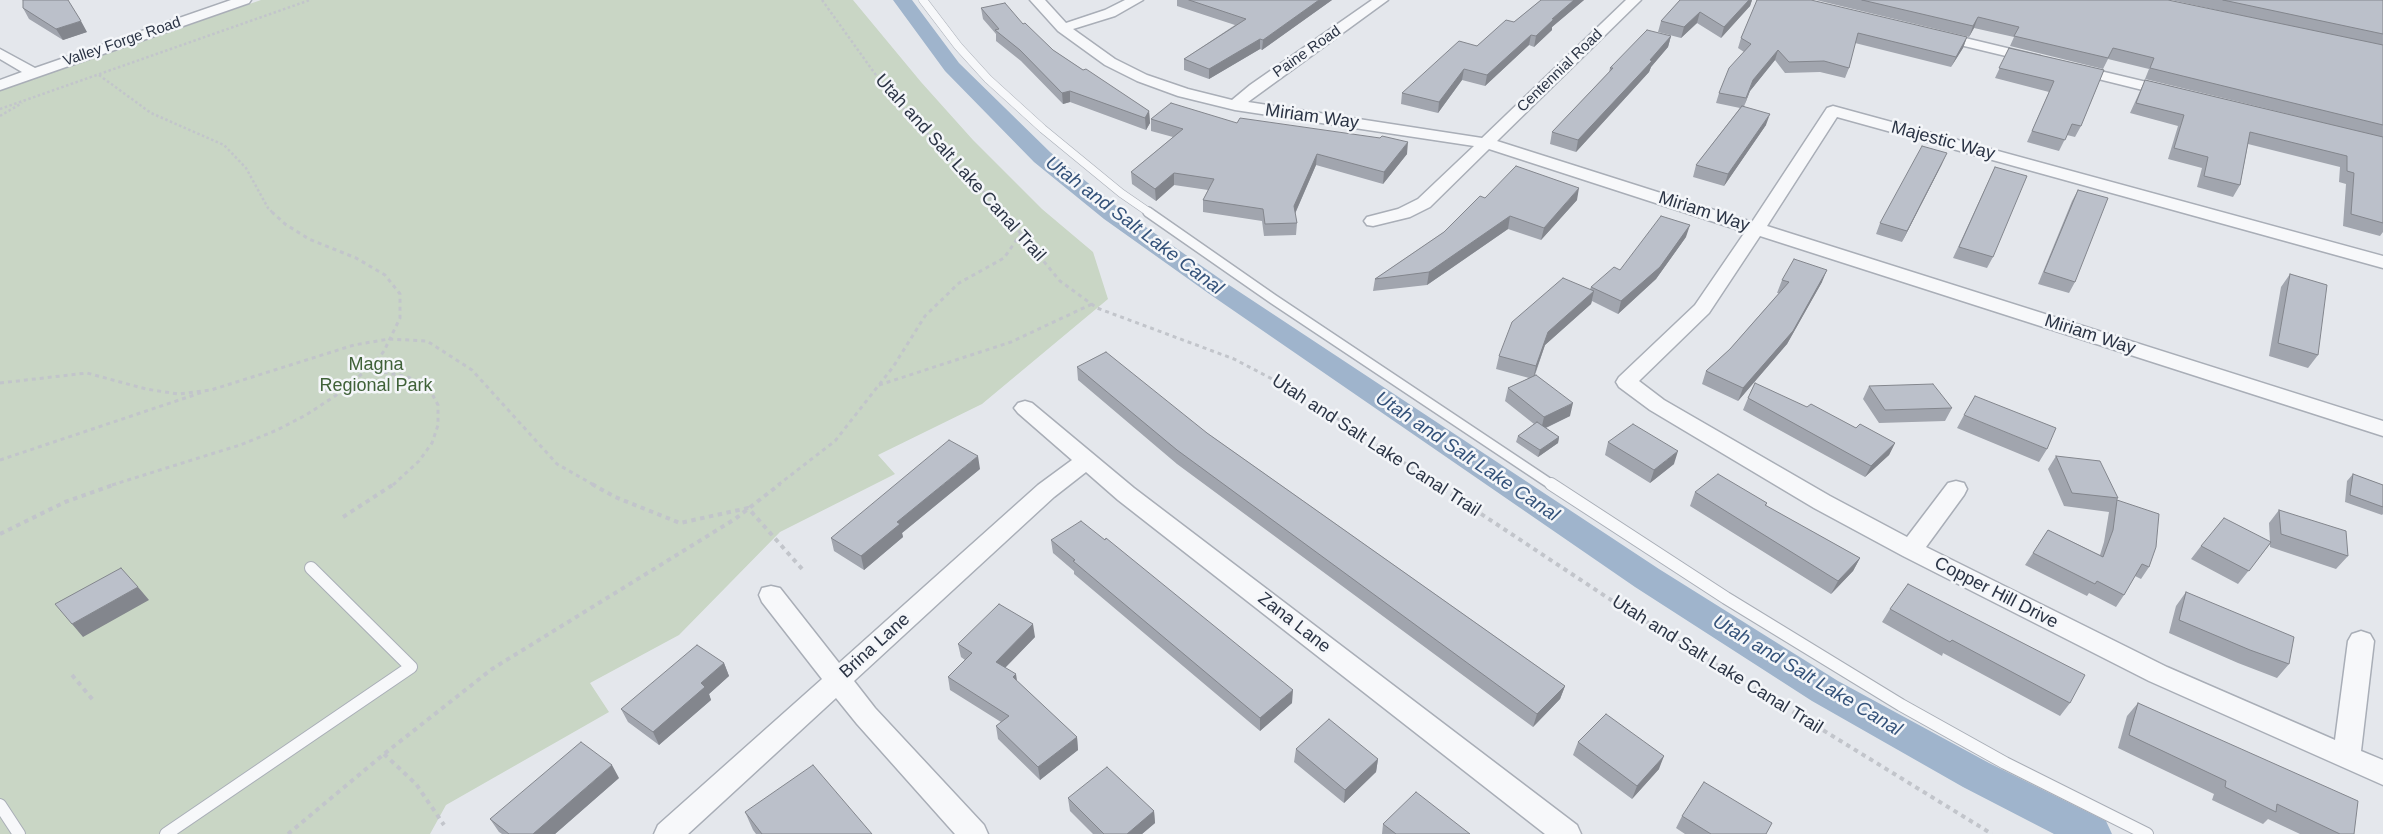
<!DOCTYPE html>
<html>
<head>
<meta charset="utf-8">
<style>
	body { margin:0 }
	canvas { display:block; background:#e4e7ec }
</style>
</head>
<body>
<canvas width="2383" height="834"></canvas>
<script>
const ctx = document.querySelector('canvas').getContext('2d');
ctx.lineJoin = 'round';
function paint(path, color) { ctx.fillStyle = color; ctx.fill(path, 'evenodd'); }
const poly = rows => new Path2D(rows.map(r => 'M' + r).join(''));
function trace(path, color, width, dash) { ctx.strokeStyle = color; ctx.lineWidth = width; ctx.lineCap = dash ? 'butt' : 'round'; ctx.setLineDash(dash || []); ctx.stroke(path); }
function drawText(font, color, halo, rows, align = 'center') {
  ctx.font = font + ' Helvetica,sans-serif'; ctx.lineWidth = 5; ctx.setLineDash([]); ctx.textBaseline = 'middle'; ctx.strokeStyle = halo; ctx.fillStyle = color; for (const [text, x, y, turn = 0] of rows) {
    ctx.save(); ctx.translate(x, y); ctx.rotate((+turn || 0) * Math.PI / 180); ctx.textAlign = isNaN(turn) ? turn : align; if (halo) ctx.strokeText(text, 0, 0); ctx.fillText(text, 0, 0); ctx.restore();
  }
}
paint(poly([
	[261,0,853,0,921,82,973,140,1042,209,1093,252,1108,299,982,404,878,455,895,474,780,532,679,635,590,683,609,712,446,805,430,834,0,834,0,91]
]), '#c9d6c5');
paint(poly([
	[893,0,912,0,959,63,1050,152,1120,209,1226,283,1659,569,1838,681,1989,763,2106,821,2112,834,2054,834,1963,787,1812,701,1635,587,1208,293,1104,219,1034,162,945,71,893,0]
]), '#9fb4cc');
const serviceFar2 = poly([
	[923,0,958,46,988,79,1043,129,1121,193,1150,213]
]);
const serviceFar1 = poly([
	[1148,212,1273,299,1552,485]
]);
const service = poly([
	[1551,484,1726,598,1901,705,2005,763,2147,834],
	[0,805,19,834],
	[166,834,411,667,311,568]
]);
const minor = poly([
	[231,0,251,0,249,3,0,90,0,80,22,72,0,59,0,49,35,68,231,0],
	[1030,0,1045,0,1066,23,1105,10,1125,0,1143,0,1115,16,1073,29,1115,59,1147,75,1188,89,1232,100,1250,85,1372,0,1388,0,1248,102,1482,138,1626,0,1641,0,1497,141,1752,222,1827,108,1833,106,2383,256,2383,268,1837,117,1767,226,2383,421,2383,436,1760,236,1709,313,1639,381,1664,400,1830,496,1907,537,1948,483,1956,481,1964,483,1967,489,1964,495,1926,547,2167,667,2335,740,2348,641,2352,634,2361,631,2370,634,2374,641,2361,751,2383,760,2383,785,2149,681,1903,556,1814,508,1650,410,1619,387,1616,382,1619,377,1695,305,1745,232,1489,149,1430,207,1410,217,1373,226,1367,225,1364,221,1367,217,1398,209,1418,199,1474,146,1235,110,1178,96,1137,81,1105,65,1058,31,1030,0],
	[1936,31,2040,56,2042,59,2035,63,1931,38,1929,35,1931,32,1936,31],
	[2075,65,2176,89,2179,92,2171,97,2070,72,2068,69,2075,65],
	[1025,401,1032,403,1134,488,1577,825,1581,834,1545,834,1118,500,1086,472,1054,497,854,681,875,708,984,825,988,834,955,834,857,724,836,698,688,834,654,834,658,825,822,679,762,602,759,595,762,588,771,586,780,588,839,663,1038,485,1072,460,1018,413,1014,408,1018,403,1025,401]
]);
trace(serviceFar2, '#a9aeb7', 9);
trace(serviceFar1, '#a9aeb7', 12);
trace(service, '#a9aeb7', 14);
trace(minor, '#a9aeb7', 3);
trace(poly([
	[822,0,891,96,1004,213],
	[99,75,151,113,224,145,246,168,268,208,273,213],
	[0,109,310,0],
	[0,116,22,103]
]), '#c2c5cb', 2.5, [2.5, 2.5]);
trace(poly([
	[1003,212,1060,281,1097,308,1234,359,1299,393,1438,485],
	[368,369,408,377,421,383,431,392,438,405,438,425,432,443,419,461,393,485],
	[0,383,87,373,146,389,178,394,211,390,354,345,389,339,427,341,472,370,557,464,594,485],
	[879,385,1011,342,1092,304],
	[0,460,203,392],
	[112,485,240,445,277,430,306,415,335,396,374,364,384,351,400,318,400,294,385,275,356,258,309,239,285,224,272,212],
	[778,485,835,441,893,367,925,316,959,283,1004,258,1022,232]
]), '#c2c5cb', 3, [4, 4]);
trace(poly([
	[592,484,615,497,680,523,748,508,803,570],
	[1436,484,1608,598,1992,834],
	[343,517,394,484],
	[0,534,65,502,116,484],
	[72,675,93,700],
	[384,754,416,784,444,825],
	[288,834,384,754,492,669,735,519,780,484]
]), '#c2c5cb', 4, [4.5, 4.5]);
trace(serviceFar2, '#f7f8fa', 8);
trace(serviceFar1, '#f7f8fa', 9);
trace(service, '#f7f8fa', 12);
paint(minor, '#f7f8fa');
paint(poly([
	[1177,0,1332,0,1262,50,1260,49,1209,79,1184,70,1184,59,1235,25,1177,6],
	[1541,0,1584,0,1552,27,1552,30,1534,47,1529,45,1485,86,1462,80,1438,113,1401,104,1402,93,1514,22],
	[1680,0,1752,0,1750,6,1721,38,1697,23,1681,38,1658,32,1661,21],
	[1757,0,1967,37,1963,48,1951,67,1855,43,1849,68,1845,78,1820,72,1785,73,1775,60,1750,91,1744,106,1766,125,1724,186,1693,177,1696,165,1740,108,1716,103,1719,93,1744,52,1738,48,1741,38],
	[1816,0,2168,0,2276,23,2171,0,2383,0,2383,232,2380,236,2343,226,2346,184,2339,182,2340,167,2248,144,2240,185,2233,197,2197,187,2202,168,2168,159,2178,126,2130,113,2145,80,2313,120,2145,79,2149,69,2108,59,2103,69,2010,46,2014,37,1974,28,1969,37],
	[23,8,87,32,63,40,29,19],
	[981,8,1023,24,1053,50,1083,70,1149,111,1150,123,1146,130,1070,102,1063,104,1021,61,996,41,996,34,983,19],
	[1671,36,1668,47,1651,67,1649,72,1576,152,1550,144,1552,132,1609,72,1610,68],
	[2009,48,2104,70,2081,126,2075,137,2067,135,2059,151,2027,142,2049,92,1995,78],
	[1151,119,1237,123,1407,154,1383,184,1316,165,1295,214,1297,223,1296,235,1264,236,1262,221,1203,212,1203,200,1208,190,1174,185,1156,201,1132,184,1131,172,1173,137,1151,131],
	[1942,164,1902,242,1876,234,1880,223],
	[1995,167,1993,257,1987,268,1953,258],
	[2078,190,2075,282,2069,293,2038,284,2072,201],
	[1577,200,1541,240,1508,229,1427,285,1373,291,1375,279,1444,232],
	[1686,237,1656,279,1618,314,1592,301,1591,304,1545,345,1535,375,1570,416,1546,428,1559,437,1558,443,1538,457,1516,442,1518,436,1534,424,1505,401,1508,388,1529,378,1496,369,1499,356,1590,289,1591,287,1620,270],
	[2290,274,2318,355,2308,368,2269,356,2281,287],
	[1782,280,1822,282,1787,344,1738,401,1702,384,1706,371,1730,349,1779,293,1777,293],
	[1077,367,1207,433,1565,686,1560,699,1533,727,1177,464,1078,380],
	[1869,386,1952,408,1945,421,1879,423,1863,399],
	[1748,398,1807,407,1856,428,1895,443,1889,455,1865,477,1743,410],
	[1964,415,2047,449,2039,462,1957,428],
	[1608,442,1674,464,1650,483,1605,455],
	[2056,456,2118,498,2117,500,2149,567,2141,579,2135,576,2124,595,2116,607,2089,593,2087,596,2025,565,2048,530,2100,555,2104,542,2109,512,2064,506,2048,469],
	[980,469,902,533,903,537,864,570,834,551,831,538],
	[2353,474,2383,485,2383,514,2382,515,2345,502,2347,481],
	[1695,492,1767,503,1766,506,1860,558,1853,571,1831,594,1690,506],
	[2279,510,2348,556,2336,569,2270,547,2270,544,2238,584,2191,559,2201,546,2270,542,2269,523],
	[1051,540,1292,703,1260,731,1074,574,1074,571,1053,553],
	[1908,584,2070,703,2060,716,1943,653,1942,656,1882,622,1890,609],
	[2186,592,2289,664,2277,678,2238,663,2169,633,2176,606],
	[1035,637,1005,668,1017,681,1077,737,1078,750,1040,780,998,739,996,726,1001,722,950,690,948,677,965,660,961,657,958,644],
	[724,663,729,676,709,694,711,700,659,745,628,722,621,709],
	[2138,703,2354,834,2300,834,2268,819,2263,824,2212,800,2214,794,2118,748,2127,716],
	[1578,742,1659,769,1632,799,1573,755],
	[1296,749,1378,759,1376,772,1344,803,1294,762],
	[619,778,555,834,502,834,499,832,490,819],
	[1068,798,1154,811,1155,823,1142,834,1093,834,1070,811],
	[745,812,872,834,756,834,753,830],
	[1682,816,1766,834,1685,834,1676,828],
	[1383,824,1470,834,1382,834]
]), '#a1a5ae');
paint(poly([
	[1319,0,1332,0,1262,50,1263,40],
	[1574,0,1584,0,1552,27,1552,30,1534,47,1536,36,1552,19],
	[1749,0,1752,0,1750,6,1721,38,1724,27],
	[1700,12,1697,23,1681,38,1684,27],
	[1978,17,1974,28,1969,37,1973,26],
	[81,21,87,32,63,40,56,29],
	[1531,35,1529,45,1485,86,1487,75],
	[1671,36,1668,47,1651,67,1649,72,1576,152,1578,140],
	[1967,37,1963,48,1951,67,1956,57],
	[1260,39,1260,49,1209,79,1209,69],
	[1778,50,1775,60,1750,91,1743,109,1753,80],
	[1464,69,1462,80,1438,113,1439,102],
	[1070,91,1070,102,1063,104,1062,93],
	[1149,111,1150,123,1146,130,1145,118],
	[1770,114,1766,125,1724,186,1728,174],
	[1408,142,1407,154,1383,184,1384,172],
	[1947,153,1942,164,1902,242,1907,231],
	[1317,154,1316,165,1293,218,1294,206],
	[1174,173,1174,185,1156,201,1155,189],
	[1579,188,1577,200,1541,240,1544,228],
	[1510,216,1508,229,1427,285,1429,272],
	[1690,225,1686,237,1656,279,1618,314,1621,301],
	[1827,270,1822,282,1787,344,1738,401,1743,388],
	[1594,291,1591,304,1545,345,1533,379,1536,366,1548,332],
	[1573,403,1570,416,1541,430,1544,417],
	[1559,437,1558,443,1538,457,1540,450],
	[1895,443,1889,455,1865,477,1871,466],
	[1678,451,1674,464,1650,483,1654,470],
	[978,456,980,469,902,533,903,537,864,570,861,556,897,522],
	[1860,558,1853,571,1831,594,1838,581],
	[138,587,149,600,83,637,72,624],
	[1033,624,1035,637,998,675,996,662],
	[724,663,729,676,709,694,711,700,659,745,653,732,701,683],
	[1016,674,1018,687,1013,677],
	[1565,686,1560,699,1533,727,1537,714],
	[1293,690,1292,703,1260,731,1260,718],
	[1077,737,1078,750,1040,780,1038,767],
	[1664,756,1659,769,1632,799,1637,786],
	[1378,759,1376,772,1344,803,1345,790],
	[612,765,619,778,555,834,533,834],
	[1154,811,1155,823,1142,834,1127,834]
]), '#83868d');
const building = poly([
	[23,0,68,0,81,21,56,29,23,8,23,0],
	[1189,0,1319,0,1263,40,1260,39,1209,69,1184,59,1246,19,1189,0],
	[1541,0,1574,0,1552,19,1554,19,1536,36,1531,35,1487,75,1464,69,1439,102,1402,93,1459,41,1477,46,1506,20,1514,22,1541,0],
	[1680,0,1749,0,1724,27,1700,12,1684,27,1661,21,1680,0],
	[1757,0,1811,0,1967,37,1956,57,1858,33,1849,68,1824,61,1789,62,1778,50,1753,80,1746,98,1719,93,1729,68,1751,44,1741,38,1757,0],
	[1862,0,2168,0,2383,45,2383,125,2150,68,2154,58,2113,48,2108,58,2014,36,2019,27,1978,17,1973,26,1862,0],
	[2223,0,2383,0,2383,34,2223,0],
	[1005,3,1023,24,1025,23,1053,50,1083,70,1086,69,1149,111,1145,118,1070,91,1062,93,1020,50,995,30,999,29,981,8,1005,3],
	[1647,30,1671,36,1650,60,1652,61,1578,140,1552,132,1613,68,1610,68,1647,30],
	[2009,48,2104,70,2081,126,2072,124,2065,140,2032,131,2054,81,1999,68,2009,48],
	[2145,80,2383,137,2383,223,2351,214,2354,173,2347,171,2347,156,2250,132,2240,185,2204,176,2208,157,2174,148,2184,115,2136,103,2145,80],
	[1171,103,1237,123,1240,118,1380,138,1382,136,1408,142,1384,172,1317,154,1294,206,1297,223,1265,224,1263,209,1203,200,1214,179,1174,173,1155,189,1131,172,1183,129,1151,119,1171,103],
	[1742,106,1770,114,1728,174,1696,165,1742,106],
	[1922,146,1947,153,1907,231,1880,223,1922,146],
	[1516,166,1579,188,1544,228,1510,216,1429,272,1375,279,1444,232,1480,196,1485,198,1516,166],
	[1995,167,2027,176,1993,257,1959,247,1995,167],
	[2078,190,2108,198,2075,282,2044,272,2078,190],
	[1661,216,1690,225,1660,267,1621,301,1591,287,1614,267,1620,270,1661,216],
	[1794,259,1827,270,1793,331,1743,388,1706,371,1730,349,1789,282,1782,280,1794,259],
	[2290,274,2327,285,2318,355,2278,343,2290,274],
	[1563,278,1594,291,1548,332,1536,366,1499,356,1512,322,1563,278],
	[1106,352,1207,433,1565,686,1537,714,1177,450,1077,367,1106,352],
	[1536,375,1573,403,1544,417,1508,388,1536,375],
	[1755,383,1807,407,1811,404,1856,428,1860,424,1895,443,1871,466,1748,398,1755,383],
	[1933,384,1952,408,1885,410,1869,386,1933,384],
	[1975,396,2056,428,2047,449,1964,415,1975,396],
	[1537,422,1559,437,1540,450,1518,436,1537,422],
	[1633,424,1678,451,1654,470,1608,442,1633,424],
	[949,440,978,456,897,522,900,524,861,556,831,538,949,440],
	[2056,456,2100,461,2118,498,2072,493,2056,456],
	[1718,474,1767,503,1765,505,1860,558,1838,581,1695,492,1718,474],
	[2353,474,2383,485,2383,507,2350,495,2353,474],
	[2117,500,2159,514,2156,547,2149,567,2142,564,2124,595,2097,581,2095,584,2033,553,2048,530,2103,557,2113,530,2117,500],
	[2279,510,2346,531,2348,556,2281,534,2279,510],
	[2224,518,2271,542,2249,571,2201,546,2224,518],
	[1081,521,1105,540,1106,538,1293,690,1260,718,1073,561,1075,560,1051,540,1081,521],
	[121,568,138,587,72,624,55,604,121,568],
	[1908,584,2085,675,2070,703,1952,640,1950,642,1890,609,1908,584],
	[2186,592,2294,637,2289,664,2250,650,2179,620,2186,592],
	[999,604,1033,624,996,662,1016,674,1013,677,1077,737,1038,767,996,726,1009,716,948,677,972,653,958,644,999,604],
	[697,645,724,663,701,683,705,687,653,732,621,709,697,645],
	[2138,703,2358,801,2354,834,2340,834,2277,804,2276,812,2225,787,2226,781,2129,735,2138,703],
	[1606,714,1664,756,1637,786,1578,742,1606,714],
	[1329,719,1378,759,1345,790,1296,749,1329,719],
	[581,742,612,765,533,834,509,834,490,819,581,742],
	[813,765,872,834,762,834,745,812,813,765],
	[1107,767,1154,811,1127,834,1104,834,1068,798,1107,767],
	[1704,782,1772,823,1766,834,1711,834,1682,816,1704,782],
	[1416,792,1470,834,1396,834,1383,824,1416,792]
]);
paint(building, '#bbc0ca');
trace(building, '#83868d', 1);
drawText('15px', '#2b3445', '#f4f6f9', [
	["Valley Forge Road",122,42,-19],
	["Paine Road",1307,52,-35],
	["Centennial Road",1560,71,-44]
]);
drawText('18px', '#2b3445', '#f4f6f9', [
	["Miriam Way",1312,117,8],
	["Majestic Way",1943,141,15],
	["Utah and Salt Lake Canal Trail",960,168,48],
	["Miriam Way",1704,212,18],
	["Miriam Way",2090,335,18],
	["Utah and Salt Lake Canal Trail",1376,446,33],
	["Copper Hill Drive",1996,593,27],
	["Zana Lane",1294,623,38],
	["Brina Lane",875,646,-42],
	["Utah and Salt Lake Canal Trail",1717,665,32]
]);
drawText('18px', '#3f6138', '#f4f6f9', [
	["Magna",376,365],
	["Regional Park",376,386]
]);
drawText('italic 19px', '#34527a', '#f4f6f9', [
	["Utah and Salt Lake Canal",1134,226,37],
	["Utah and Salt Lake Canal",1467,457,34],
	["Utah and Salt Lake Canal",1807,676,31]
]);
</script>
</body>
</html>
